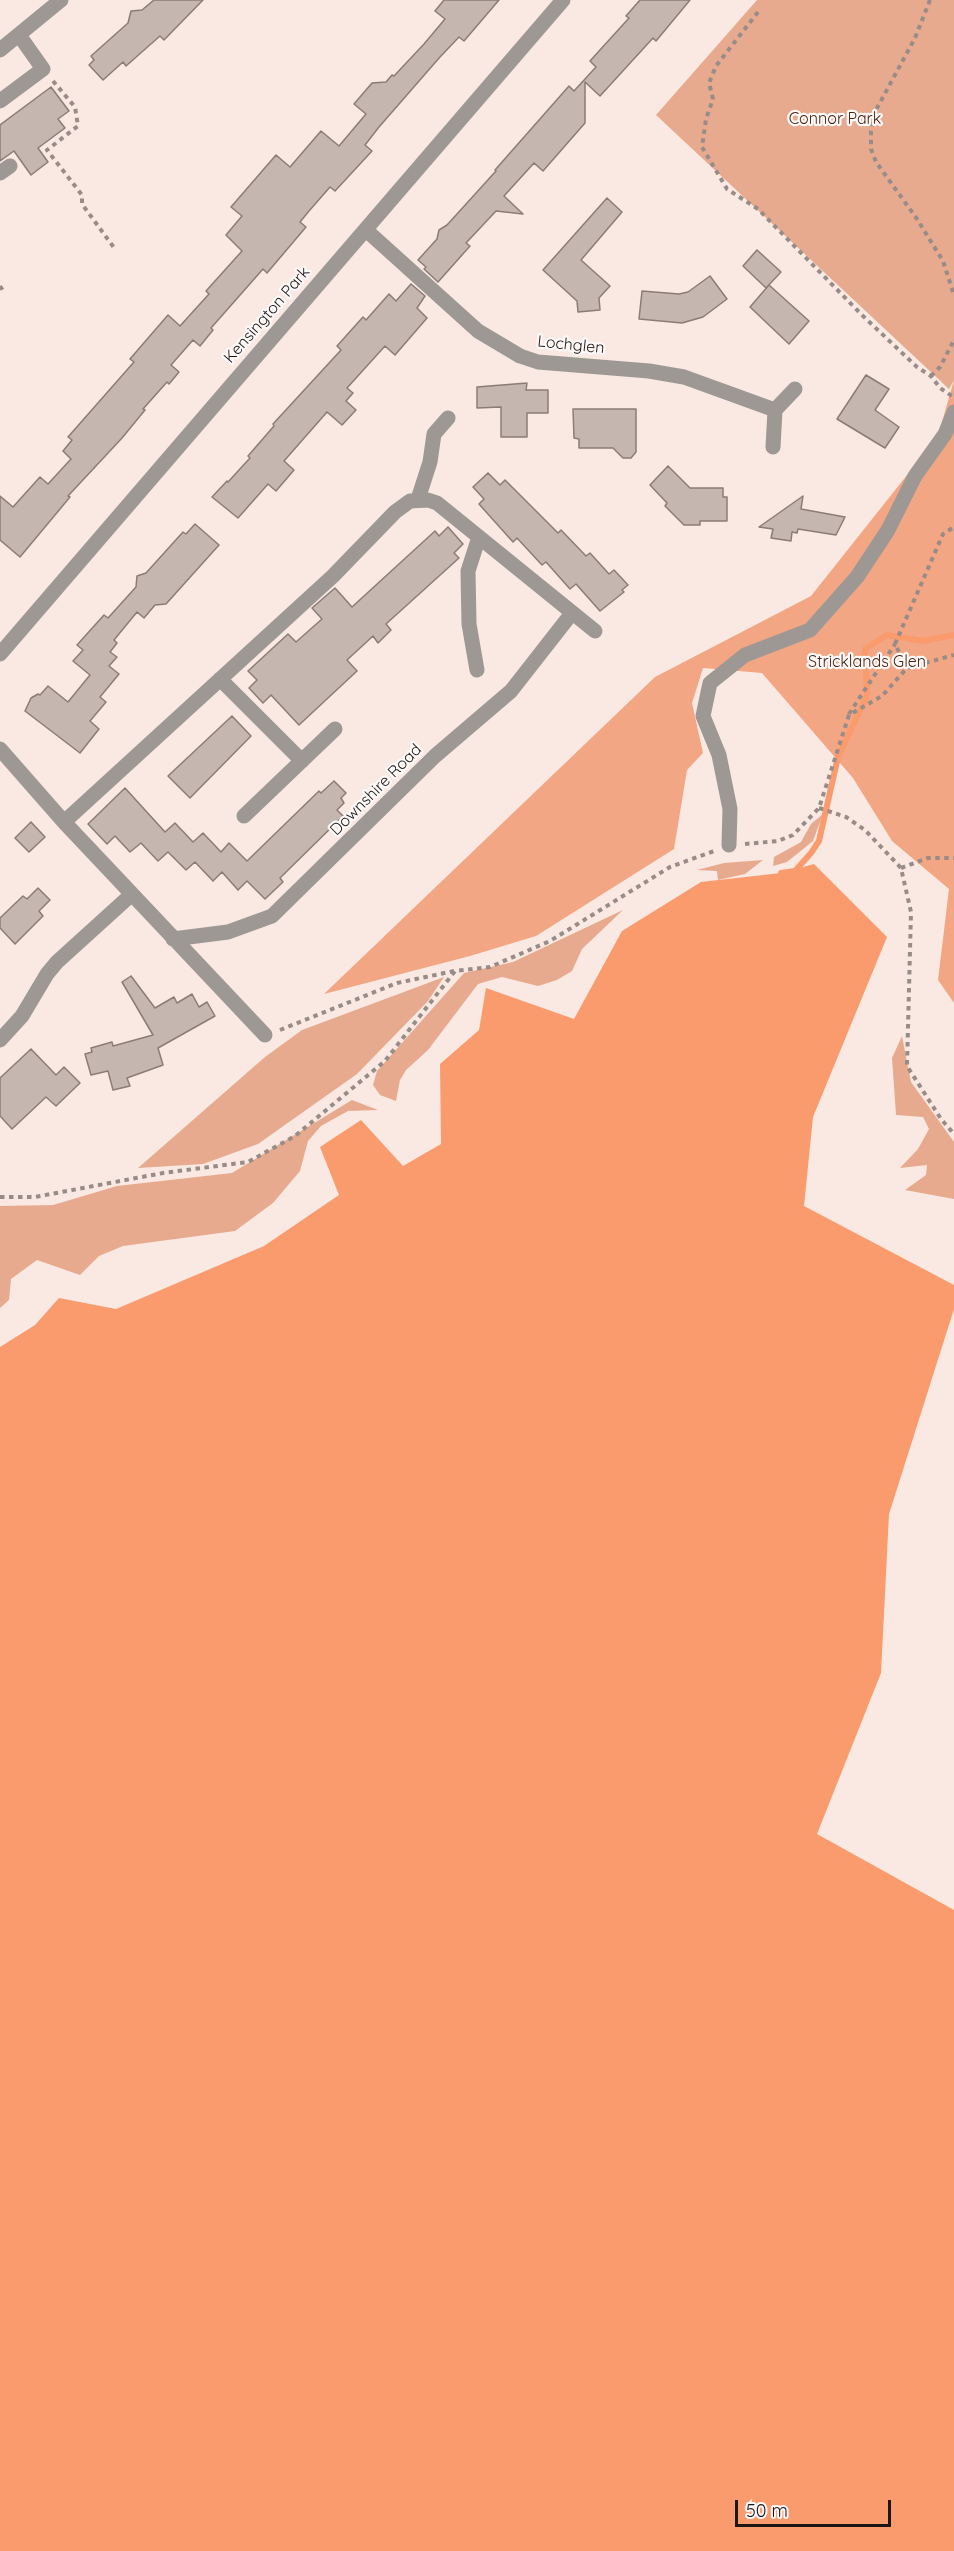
<!DOCTYPE html>
<html>
<head>
<meta charset="utf-8">
<style>
	body { margin:0 }
	#map { position:relative; width:954px; height:2551px; overflow:hidden; background:#f9e9e2; font-family:Quicksand,sans-serif }
	canvas { display:block }
	.scale { position:absolute; left:735px; top:2500px; width:156px; height:27px; box-sizing:border-box; border:3px solid #1c1614; border-top:0; padding-left:8px; font-size:18px; line-height:21px; white-space:nowrap; color:#1c1614; -webkit-text-stroke:4px #fdf9f8; paint-order:stroke }
</style>
</head>
<body>
<div id="map">
<canvas width="954" height="2551"></canvas>
<div class="scale">50 m</div>
</div>
<script>
const ctx = document.querySelector('canvas').getContext('2d');
ctx.lineJoin = 'round';
function paint(path, color) { ctx.fillStyle = color; ctx.fill(path, 'evenodd'); }
const poly = rows => new Path2D(rows.map(r => 'M' + r).join(''));
function trace(path, color, width, dash) { ctx.strokeStyle = color; ctx.lineWidth = width; ctx.lineCap = dash ? 'butt' : 'round'; ctx.setLineDash(dash || []); ctx.stroke(path); }
function drawText(font, color, halo, rows, align = 'center') {
  ctx.font = font + ' Quicksand,sans-serif'; ctx.lineWidth = 4.5; ctx.setLineDash([]); ctx.textBaseline = 'middle'; ctx.strokeStyle = halo; ctx.fillStyle = color; for (const [text, x, y, turn = 0] of rows) {
    ctx.save(); ctx.translate(x, y); ctx.rotate((+turn || 0) * Math.PI / 180); ctx.textAlign = isNaN(turn) ? turn : align; if (halo) ctx.strokeText(text, 0, 0); ctx.fillText(text, 0, 0); ctx.restore();
  }
}
paint(poly([
	[757,0,954,0,954,380,949,389,656,115],
	[823,814,813,841,787,862,773,866,774,857,801,842,811,824],
	[763,860,745,874,718,880,717,871,697,870,724,863],
	[623,910,582,949,572,971,557,980,538,986,502,977,478,984,428,1050,406,1070,400,1080,396,1101,380,1095,373,1085,377,1071,464,973,513,962],
	[444,977,428,1001,357,1074,258,1144,203,1164,138,1168,265,1057,302,1030],
	[902,1036,911,1082,954,1142,954,1199,905,1190,926,1175,927,1165,900,1168,918,1149,929,1129,923,1117,896,1115,892,1058],
	[352,1100,378,1110,348,1111,321,1126,308,1141,300,1171,273,1203,235,1231,123,1246,99,1256,80,1275,37,1260,11,1279,9,1300,0,1308,0,1206,53,1205,117,1186,232,1173]
]), '#e7aa8e');
paint(poly([
	[954,380,954,1003,938,980,949,889,892,841,853,778,762,673,703,668,692,703,703,753,687,770,674,849,536,936,470,956,324,994,655,677,811,596,938,436]
]), '#f3a683');
paint(poly([
	[814,864,887,937,813,1117,804,1206,954,1285,954,1309,889,1514,881,1673,817,1834,954,1910,954,2551,0,2551,0,1347,35,1325,59,1298,116,1309,264,1246,339,1195,320,1147,361,1120,403,1166,441,1144,440,1064,479,1030,486,988,574,1019,622,931,701,882,781,873]
]), '#fa9b6e');
trace(poly([
	[781,873,795,871,811,853,819,841,838,757,867,696,865,649,887,635,923,641,954,635]
]), '#fa9b6e', 6);
const building = poly([
	[154,0,203,0,164,40,160,36,126,66,123,62,103,80,89,65,94,60,91,56,128,23,131,11,142,10,154,0],
	[444,0,499,0,464,41,459,37,440,57,379,127,365,145,372,151,335,191,330,187,309,211,300,222,306,227,267,273,263,269,211,328,213,330,200,346,193,340,171,365,179,372,169,384,167,382,143,409,145,410,122,438,68,496,70,497,20,557,0,540,0,496,13,507,40,477,48,484,71,459,63,451,72,440,68,437,134,362,130,359,168,315,180,326,209,294,206,291,242,251,226,235,242,216,231,207,276,155,290,167,321,131,339,146,366,114,354,104,372,83,386,82,392,75,394,76,424,44,445,19,435,11,444,0],
	[640,0,690,0,656,41,653,38,600,96,585,82,585,123,543,171,534,163,504,196,523,214,496,211,466,243,470,246,438,282,424,269,426,267,418,260,437,239,439,230,447,225,496,171,495,170,569,86,574,91,596,67,590,61,629,18,626,16,640,0],
	[51,87,69,111,58,119,65,128,38,148,48,162,31,175,14,151,0,161,0,125,51,87],
	[607,198,622,212,581,260,610,286,599,298,600,310,578,312,577,301,543,270,607,198],
	[757,250,781,272,766,288,743,266,757,250],
	[710,276,727,299,703,317,682,323,639,319,642,291,679,294,688,292,710,276],
	[411,284,425,296,417,308,427,318,395,355,385,346,347,388,353,393,346,401,356,410,342,425,327,412,284,461,294,470,276,491,268,484,238,518,212,497,227,481,228,482,250,458,248,456,274,426,273,424,341,350,337,346,363,317,366,320,389,294,396,301,411,284],
	[769,285,809,321,789,344,750,307,769,285],
	[866,375,889,389,875,410,899,427,885,448,837,419,866,375],
	[527,383,526,390,548,390,548,413,527,413,527,437,501,437,501,407,477,408,477,387,527,383],
	[573,409,636,409,636,452,631,458,623,458,613,448,579,448,579,439,574,438,573,409],
	[668,466,690,488,723,488,723,497,727,497,727,521,700,521,700,525,684,525,665,506,667,503,650,485,668,466],
	[488,473,500,485,505,480,558,533,561,530,586,556,590,553,609,574,614,570,628,585,622,590,624,592,600,611,576,584,570,589,546,562,542,565,517,538,513,542,479,504,484,499,473,487,488,473],
	[803,496,801,509,845,517,836,535,798,529,797,533,792,532,791,541,771,538,773,529,759,527,803,496],
	[195,524,219,545,166,604,155,605,144,618,137,612,114,640,117,643,110,652,117,657,109,666,119,674,100,697,106,702,90,721,99,729,80,753,25,711,31,698,38,694,40,695,48,686,68,702,90,675,73,661,83,650,77,645,104,615,108,618,136,587,137,576,146,573,183,532,186,534,195,524],
	[448,527,463,544,454,553,459,558,386,624,391,630,378,643,373,636,347,660,357,671,299,725,271,695,263,703,249,688,257,680,248,671,288,634,296,642,322,619,312,608,335,588,352,607,435,531,439,536,448,527],
	[232,716,251,736,190,798,168,776,232,716],
	[334,781,346,793,341,798,344,803,337,810,343,816,280,878,283,882,265,899,247,881,238,890,222,872,213,881,195,862,186,870,168,852,158,861,141,843,130,852,115,836,107,844,88,824,125,788,165,832,175,823,193,842,203,833,221,852,229,843,247,861,319,791,321,793,334,781],
	[31,822,45,837,29,852,15,838,31,822],
	[38,888,50,900,39,911,43,916,15,944,0,928,0,918,23,896,27,899,38,888],
	[131,976,155,1008,174,997,177,1003,192,994,199,1007,207,1002,215,1016,158,1048,163,1065,127,1078,130,1086,113,1090,108,1071,91,1075,85,1054,92,1052,91,1048,112,1042,113,1046,153,1035,122,982,131,976],
	[31,1049,56,1075,64,1067,80,1083,56,1106,46,1097,12,1129,0,1116,0,1078,31,1049]
]);
paint(building, '#c5b6af');
trace(building, '#8b7c76', 1.5);
trace(poly([
	[930,0,915,38,876,110,871,131,871,149,876,162,917,219,943,261,954,295],
	[758,12,716,66,709,83,713,99,706,119,702,147,727,189,758,209,863,316,917,367,931,376,940,388,952,396],
	[53,81,75,107,78,126,47,150,82,195,82,204,115,249],
	[0,286,4,292],
	[931,376,940,367,954,340],
	[907,668,895,644,943,534,954,527],
	[849,714,895,644],
	[819,808,846,817,865,830,901,868,911,912,907,1066,941,1119,954,1134],
	[745,844,778,841,793,835,819,808,849,715,882,696,907,668,954,655],
	[901,868,928,858,954,858],
	[280,1030,397,983,454,971],
	[0,1197,35,1197,163,1173,248,1162,295,1136,385,1061,455,971,490,967,550,941,670,867,714,851]
]), '#988c88', 4, [4.5, 4.5]);
trace(poly([
	[0,50,61,0],
	[0,101,43,69,19,35],
	[0,173,10,166],
	[366,230,478,331,520,356,538,362,649,371,684,377,775,410],
	[773,447,775,410,795,389],
	[418,499,430,462,434,434,448,418],
	[0,654,563,0],
	[477,670,469,624,468,571,479,537],
	[220,679,302,761],
	[0,749,64,822,265,1035],
	[244,816,335,729],
	[64,822,333,576,395,512,410,501,428,500,437,503,595,631],
	[729,845,730,809,719,755,703,716,710,683,745,655,810,630,857,577,888,530,915,476,945,434,954,412],
	[173,939,228,932,272,916,435,756,511,691,572,613],
	[0,1040,22,1016,47,974,57,962,132,894]
]), '#9e9895', 15);
drawText('16px', '#482311', '#fdf9f8', [
	["Connor Park",835,119],
	["Stricklands Glen",867,662]
]);
drawText('16px', '#1c1614', '#fdf9f8', [
	["Kensington Park",267,315,-49],
	["Lochglen",571,345,6],
	["Downshire Road",376,790,-45]
]);
</script>
</body>
</html>
